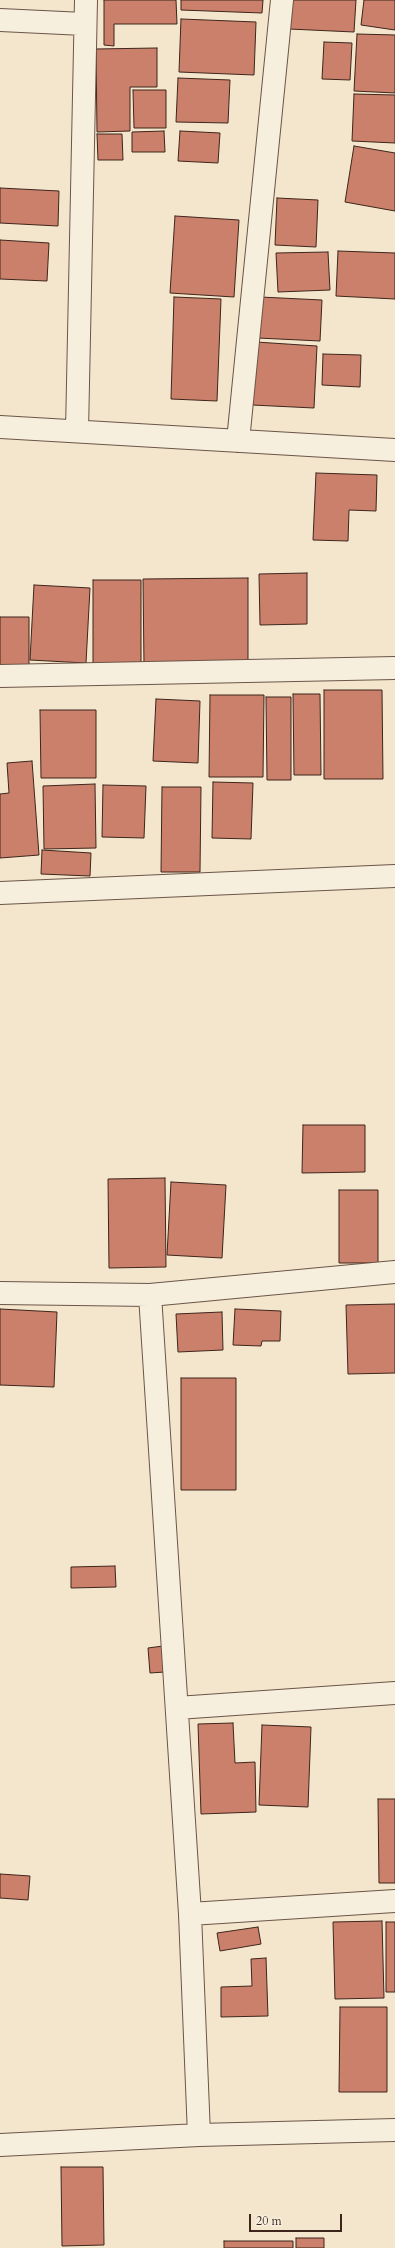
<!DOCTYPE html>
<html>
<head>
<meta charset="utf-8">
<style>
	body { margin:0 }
	#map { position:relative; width:395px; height:2248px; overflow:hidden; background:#f3e6cc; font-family:Cardo,serif }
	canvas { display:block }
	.scale { position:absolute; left:249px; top:2214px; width:93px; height:18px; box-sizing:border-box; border:2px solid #3e251b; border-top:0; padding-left:5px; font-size:12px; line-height:14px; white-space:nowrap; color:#3e251b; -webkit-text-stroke:3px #f7efde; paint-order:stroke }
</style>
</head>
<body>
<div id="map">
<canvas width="395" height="2248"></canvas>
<div class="scale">20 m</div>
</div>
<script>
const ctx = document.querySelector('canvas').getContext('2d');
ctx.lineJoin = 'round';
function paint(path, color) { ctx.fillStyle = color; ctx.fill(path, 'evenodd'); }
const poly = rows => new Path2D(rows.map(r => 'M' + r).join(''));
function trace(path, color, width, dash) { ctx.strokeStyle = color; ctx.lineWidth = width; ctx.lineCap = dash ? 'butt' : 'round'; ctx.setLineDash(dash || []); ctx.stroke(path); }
const building = poly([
	[104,0,176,0,177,24,114,24,114,46,104,45,104,0],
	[181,0,263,0,262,13,181,10,181,0],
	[290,0,356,0,354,32,289,29,290,0],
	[364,0,395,0,395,30,361,25,364,0],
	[181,19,256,22,254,75,179,72,181,19],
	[357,34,395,35,395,93,354,91,357,34],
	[324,42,352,43,350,80,322,79,324,42],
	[157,48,157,87,130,87,130,131,97,132,96,49,157,48],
	[178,78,230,80,228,123,176,122,178,78],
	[133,90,166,90,166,128,134,128,133,90],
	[354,94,395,95,395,143,352,141,354,94],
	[164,131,165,152,132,152,132,132,164,131],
	[180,131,220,133,218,163,178,161,180,131],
	[97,134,122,134,123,160,98,160,97,134],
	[354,146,395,153,395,211,345,202,354,146],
	[0,188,59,191,58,226,0,223,0,188],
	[277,198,318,200,316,247,275,245,277,198],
	[175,216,239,220,234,297,170,293,175,216],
	[0,240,49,243,47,281,0,279,0,240],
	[338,251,395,253,395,299,336,296,338,251],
	[328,252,330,290,278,292,276,253,328,252],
	[174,297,221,299,217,401,171,399,174,297],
	[260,297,322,300,320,341,258,338,260,297],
	[256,342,317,346,314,408,252,405,256,342],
	[323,354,361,355,360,387,322,385,323,354],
	[316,473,377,475,376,511,349,510,348,541,313,540,316,473],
	[307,573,307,624,260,625,259,574,307,573],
	[248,578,248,665,144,666,143,579,248,578],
	[93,580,141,580,141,666,93,666,93,580],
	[34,585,90,588,86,663,30,660,34,585],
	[0,617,29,617,29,669,0,670,0,617],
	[324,690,382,690,383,779,324,779,324,690],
	[293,694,320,694,321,775,294,775,293,694],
	[210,695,264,695,263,777,209,777,210,695],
	[266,697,291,697,291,780,267,780,266,697],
	[156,699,200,701,198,763,153,761,156,699],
	[40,710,96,710,96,778,41,778,40,710],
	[32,761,39,855,0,858,0,794,9,793,7,763,32,761],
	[213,782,253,783,251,839,212,838,213,782],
	[95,784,96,848,44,849,43,786,95,784],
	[103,785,146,786,144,838,102,837,103,785],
	[162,787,201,787,200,872,161,872,162,787],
	[42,850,91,853,90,876,41,874,42,850],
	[303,1125,365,1125,365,1172,302,1173,303,1125],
	[165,1178,166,1267,109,1268,108,1179,165,1178],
	[171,1182,226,1185,222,1258,167,1255,171,1182],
	[339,1190,378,1190,378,1263,339,1263,339,1190],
	[395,1304,395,1373,348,1374,346,1305,395,1304],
	[0,1309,57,1312,54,1387,0,1385,0,1309],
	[235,1309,281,1311,280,1341,262,1341,261,1346,233,1345,235,1309],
	[222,1312,223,1350,178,1352,176,1314,222,1312],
	[181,1378,236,1378,236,1490,181,1490,181,1378],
	[115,1566,116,1587,71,1588,71,1567,115,1566],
	[163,1646,165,1672,150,1673,148,1648,163,1646],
	[233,1723,235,1763,255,1762,256,1812,201,1814,198,1724,233,1723],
	[262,1725,311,1727,308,1807,259,1805,262,1725],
	[378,1799,395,1799,395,1883,379,1883,378,1799],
	[0,1874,30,1876,28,1900,0,1898,0,1874],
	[382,1921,384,1998,335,1999,333,1922,382,1921],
	[386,1922,395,1922,395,1992,386,1992,386,1922],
	[258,1927,261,1944,220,1951,217,1933,258,1927],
	[266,1958,268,2016,221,2017,221,1987,252,1986,251,1959,266,1958],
	[340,2007,387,2007,387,2092,339,2092,340,2007],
	[61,2167,103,2167,104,2245,62,2246,61,2167],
	[296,2238,324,2238,324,2248,296,2248,296,2238],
	[224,2241,293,2241,293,2248,224,2248,224,2241]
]);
paint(building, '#cb806b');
trace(building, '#3e251b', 1);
const street = poly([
	[0,20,84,24],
	[0,427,395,450],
	[77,431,86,0],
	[238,441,282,0],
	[0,676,395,668],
	[0,893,395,876],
	[0,1293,150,1295,395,1272],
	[177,1708,395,1693],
	[190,1914,395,1901],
	[199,2135,395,2130],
	[0,2145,199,2135,190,1914,150,1295]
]);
trace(street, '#6b5547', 24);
trace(street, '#f7efde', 22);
</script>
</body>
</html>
